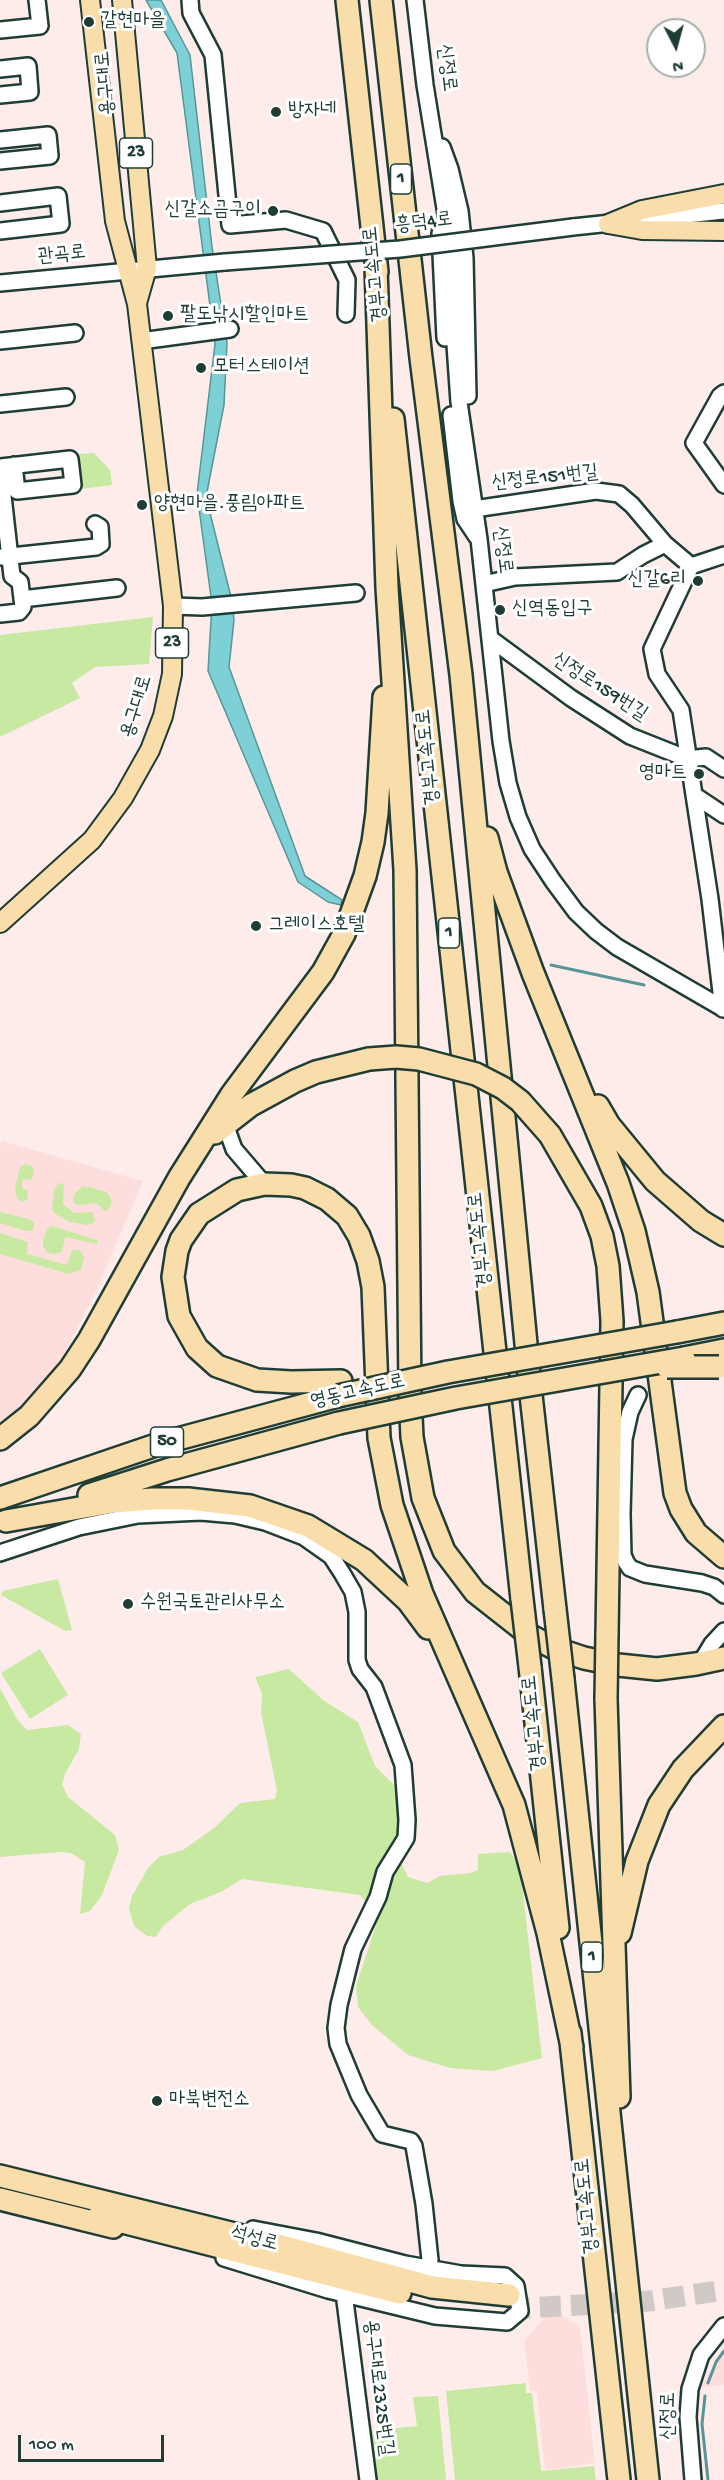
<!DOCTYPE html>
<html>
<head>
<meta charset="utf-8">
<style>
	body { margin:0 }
	#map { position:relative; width:724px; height:2480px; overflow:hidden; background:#feeceb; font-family:"Gochi Hand",sans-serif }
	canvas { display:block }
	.north { position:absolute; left:646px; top:18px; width:60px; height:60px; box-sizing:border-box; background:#fff; border:2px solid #a5b1ae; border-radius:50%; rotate:174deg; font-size:16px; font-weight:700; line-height:24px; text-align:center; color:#1f3d34 }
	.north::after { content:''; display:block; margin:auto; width:21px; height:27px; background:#1f3d34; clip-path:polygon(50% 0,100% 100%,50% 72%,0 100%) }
	.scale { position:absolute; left:18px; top:2435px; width:146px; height:27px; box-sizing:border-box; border:3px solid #1f3d34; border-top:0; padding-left:8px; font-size:18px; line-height:21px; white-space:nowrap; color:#1f3d34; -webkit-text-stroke:4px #fff; paint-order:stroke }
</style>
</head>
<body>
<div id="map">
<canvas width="724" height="2480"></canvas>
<div class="north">N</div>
<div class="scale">100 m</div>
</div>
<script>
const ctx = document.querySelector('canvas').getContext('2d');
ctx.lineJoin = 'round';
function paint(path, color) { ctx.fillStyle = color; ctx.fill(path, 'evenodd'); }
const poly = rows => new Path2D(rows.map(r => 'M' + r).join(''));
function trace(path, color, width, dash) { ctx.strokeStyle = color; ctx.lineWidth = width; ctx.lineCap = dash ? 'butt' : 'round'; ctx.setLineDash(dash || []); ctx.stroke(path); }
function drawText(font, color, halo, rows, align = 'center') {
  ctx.font = font + ' "Gochi Hand","Poor Story",sans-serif'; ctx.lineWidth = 6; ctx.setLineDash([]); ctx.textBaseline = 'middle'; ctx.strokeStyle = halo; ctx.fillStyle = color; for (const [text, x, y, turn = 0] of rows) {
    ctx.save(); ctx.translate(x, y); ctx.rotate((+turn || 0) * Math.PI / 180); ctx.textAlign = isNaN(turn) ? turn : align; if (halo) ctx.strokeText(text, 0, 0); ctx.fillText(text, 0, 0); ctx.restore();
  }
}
paint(poly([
	[2,1141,143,1181,93,1298,56,1370,23,1409,0,1428,0,1147],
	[553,2309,580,2327,595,2463,545,2470,537,2391,530,2391,524,2340],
	[724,2350,724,2385,700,2387]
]), '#fddedd');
paint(poly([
	[94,453,110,470,112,485,81,489,77,454],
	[153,617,149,664,95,667,72,683,80,698,0,737,0,635],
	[26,1164,32,1166,34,1171,32,1180,22,1179,22,1188,28,1191,27,1199,23,1202,17,1199,15,1188,20,1167],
	[62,1183,64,1185,63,1204,74,1213,92,1212,95,1220,92,1224,87,1225,70,1222,54,1213,52,1208,54,1190,58,1184],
	[83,1186,94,1188,108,1193,112,1202,108,1210,105,1211,96,1203,79,1205,74,1203,73,1197,76,1192],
	[0,1212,29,1219,34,1222,34,1228,30,1231,26,1231,0,1223],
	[52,1226,97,1240,97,1244,65,1237,62,1252,53,1254,47,1252,43,1246,43,1239,48,1228],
	[0,1233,28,1242,27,1254,67,1265,72,1250,80,1250,84,1257,81,1270,69,1274,0,1254],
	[58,1579,72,1630,65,1631,1,1595,3,1591],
	[40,1649,68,1695,30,1719,1,1673],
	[289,1669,323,1700,358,1722,375,1766,396,1787,401,1823,394,1847,408,1877,427,1883,440,1876,471,1873,478,1870,478,1854,510,1852,520,1867,542,2058,493,2071,450,2068,408,2055,372,2025,358,2007,356,1986,379,1916,360,1895,242,1879,221,1892,190,1904,163,1926,156,1937,147,1936,134,1926,129,1909,132,1896,148,1868,159,1857,183,1850,214,1828,240,1803,275,1799,277,1790,261,1713,262,1694,255,1677],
	[0,1688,17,1719,27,1730,68,1725,81,1734,79,1749,65,1774,62,1784,68,1797,115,1835,119,1850,102,1895,90,1911,80,1914,85,1862,71,1853,60,1852,0,1857],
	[526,2383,526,2393,532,2393,541,2471,594,2466,596,2480,455,2480,446,2391],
	[438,2396,446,2480,375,2480,368,2431,417,2426,413,2397]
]), '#c8e9a1');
const water = poly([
	[146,0,161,0,190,55,212,247,227,343,224,405,206,497,232,601,234,620,229,667,305,876,342,900,341,905,328,902,298,882,208,671,212,604,197,494,215,344,177,53,146,0]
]);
paint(water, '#7ed0d7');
trace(water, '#589596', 1.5);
trace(poly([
	[551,965,644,985],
	[708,2383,716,2362,724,2351],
	[705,2396,702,2424,708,2480]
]), '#589596', 3);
trace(poly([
	[509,2309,650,2301,724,2290]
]), '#d1c9c6', 21, [21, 10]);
const minor = poly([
	[190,0,191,13,213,55,230,225,286,220,323,231,347,280,346,314],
	[415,0,425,85,453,258,455,345,459,402,479,539,501,741,508,783,518,817,532,849,553,881,576,912,596,931,617,947,724,1009],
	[0,30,40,26,37,0],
	[0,69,28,66,30,92,0,95],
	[0,140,48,135,50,156,0,161],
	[442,147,450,169,460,211,465,258,468,396],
	[0,203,58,196,61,224,0,231],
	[573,227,724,211],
	[440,233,445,338],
	[0,283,225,262],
	[0,341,75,333],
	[141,341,230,329],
	[724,393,720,396,694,443,724,485],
	[0,404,66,397],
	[451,415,461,501,465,519,477,537],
	[0,467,70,459,73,485,17,491,14,465],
	[0,469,12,576,20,582,23,607,19,612,0,614],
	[481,508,596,491,619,494,632,505,665,544,691,566,724,555],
	[2,557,96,547,101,544,100,527,95,524],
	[691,566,652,649,657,674,681,710,710,899,723,1009],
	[484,584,515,577,617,572,643,555,665,544],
	[22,599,117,588],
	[173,606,202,607,356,593],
	[491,639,571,698,630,736,688,759,706,757,724,769],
	[694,795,724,815],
	[225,1124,234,1149,264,1184],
	[638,1395,630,1412,624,1439,622,1514,623,1555,626,1562,630,1568,645,1574,702,1583,714,1587,724,1595],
	[0,1553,79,1527,138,1515,201,1512,235,1515,265,1522,304,1537,331,1556,342,1573,353,1592,357,1612,357,1660,360,1669,374,1687,403,1765,407,1820,406,1838,385,1872,378,1897,353,1949,339,2005,336,2028,338,2044,359,2095,382,2134,411,2141,414,2146,424,2204,430,2260],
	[700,1664,712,1644,724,1631],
	[224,2258,328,2290,435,2316,507,2322,520,2311,516,2286,505,2276,461,2274,405,2264,316,2241,253,2229],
	[345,2301,368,2480],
	[693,2480,688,2417,690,2389,701,2355,724,2326]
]);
const major = poly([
	[122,0,147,268,137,303],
	[608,224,642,210,724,194],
	[608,224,642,230,724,231],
	[0,923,92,840,123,798,150,750,163,716,172,674,173,606,137,304,115,221,90,0]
]);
const highway = poly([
	[347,0,377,272],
	[381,0,421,358,461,675,531,1395,555,1609],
	[376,267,387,588,405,870,410,1395,412,1437,423,1498,444,1551,475,1592,531,1636,554,1648,584,1658,618,1665,657,1669,696,1664,724,1658],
	[393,419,522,1599],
	[487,838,496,872,533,973,618,1183,634,1231,648,1292,675,1493,681,1509,696,1533,724,1557],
	[598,1106,609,1125,655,1181,701,1221,724,1235],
	[215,1133,251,1105,295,1081,316,1072,369,1059],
	[550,1135,591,1206,602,1236,608,1266,612,1321,607,1634],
	[677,1332,724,1323],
	[684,1358,724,1350],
	[341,1381,291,1382,257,1380,217,1366,197,1348,179,1316,173,1277,177,1251,181,1240,199,1214,237,1190,264,1184,291,1185,305,1188,327,1199,347,1216,359,1236,368,1261,373,1287,379,1438,392,1505,422,1594,514,1805,548,1933,572,2047],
	[0,1439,29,1416,70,1369,89,1340,179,1178,232,1094,323,972,344,934,365,876,373,842,377,813,384,697],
	[89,1495,167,1470,339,1423],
	[0,1498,159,1444,338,1396],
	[6,1521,113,1502,152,1499,188,1499,250,1506,308,1526,364,1560,408,1601,428,1628],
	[530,1667,558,1928],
	[563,1679,648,2480],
	[606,1699,619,2097],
	[620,1933,637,1861,659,1805,683,1769,724,1726],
	[570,2033,619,2480],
	[0,2176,259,2240,432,2287,509,2295],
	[0,2199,113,2227],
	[99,2216,400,2293]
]);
trace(minor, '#1f3d34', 20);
trace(major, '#1f3d34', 22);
trace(highway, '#1f3d34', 26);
trace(minor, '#fff', 15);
trace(major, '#f9ddab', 18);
trace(highway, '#f9ddab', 21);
const minorBridge = poly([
	[225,262,400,249,573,227]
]);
const highwayBridge = poly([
	[369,1059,396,1057,419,1059,476,1074,503,1088,520,1101,550,1135],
	[667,1367,719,1367],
	[338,1396,448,1372,677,1332],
	[339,1423,456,1398,684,1358],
	[522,1599,530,1667],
	[555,1609,563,1679],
	[606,1699,607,1634]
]);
trace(minorBridge, '#1f3d34', 20, []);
trace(highwayBridge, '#1f3d34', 26, []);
trace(minorBridge, '#fff', 15);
trace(highwayBridge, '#f9ddab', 21);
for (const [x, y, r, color] of [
	[89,22,6,"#1f3d34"],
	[276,112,6,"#1f3d34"],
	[273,211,6,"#1f3d34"],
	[168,316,6,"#1f3d34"],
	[201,368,6,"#1f3d34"],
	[142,505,6,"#1f3d34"],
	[698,581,6,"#1f3d34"],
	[500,610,6,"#1f3d34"],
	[699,774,6,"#1f3d34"],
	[256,926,6,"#1f3d34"],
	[128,1604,6,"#1f3d34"],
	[157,2101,6,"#1f3d34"]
]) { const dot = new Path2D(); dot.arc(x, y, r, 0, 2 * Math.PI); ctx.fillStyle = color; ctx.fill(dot); trace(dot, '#fff', 2); }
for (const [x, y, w] of [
	[136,153,33],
	[401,179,21],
	[172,643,33],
	[449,933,21],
	[167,1442,33],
	[592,1957,21]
]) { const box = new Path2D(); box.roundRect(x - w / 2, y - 15, w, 30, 4.5); ctx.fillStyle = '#fff'; ctx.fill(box); trace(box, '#1f3d34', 1.5); }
drawText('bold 18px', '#1f3d34', null, [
	["23",136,153],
	["1",401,179],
	["23",172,643],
	["1",449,933],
	["50",167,1442],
	["1",592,1957]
]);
drawText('20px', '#1f3d34', '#fff', [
	["갈현마을",101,22],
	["방자네",288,112],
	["신갈소금구이",261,211,"right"],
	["팔도낚시할인마트",180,316],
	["모터스테이션",213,368],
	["양현마을.풍림아파트",154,505],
	["신갈6리",686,581,"right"],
	["신역동입구",512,610],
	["영마트",687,774,"right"],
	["그레이스호텔",268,926],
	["수원국토관리사무소",140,1604],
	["마북변전소",169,2101]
], 'left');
drawText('20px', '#1f3d34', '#fff', [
	["신정로",445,68,83],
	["용구대로",107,83,-95],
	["흥덕4로",424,224,-7],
	["관곡로",62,256,-6],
	["경부고속도로",377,274,-96],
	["신정로151번길",545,479,-6],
	["신정로",501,550,83],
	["신정로159번길",599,688,33],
	["용구대로",138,707,-73],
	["경부고속도로",430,757,-96],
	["경부고속도로",482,1240,-96],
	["영동고속도로",358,1393,-13],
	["경부고속도로",536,1723,-96],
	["경부고속도로",589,2206,-96],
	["석성로",254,2240,15],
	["용구대로2325번길",377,2388,83],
	["신정로",670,2416,-89]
]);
</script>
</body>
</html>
